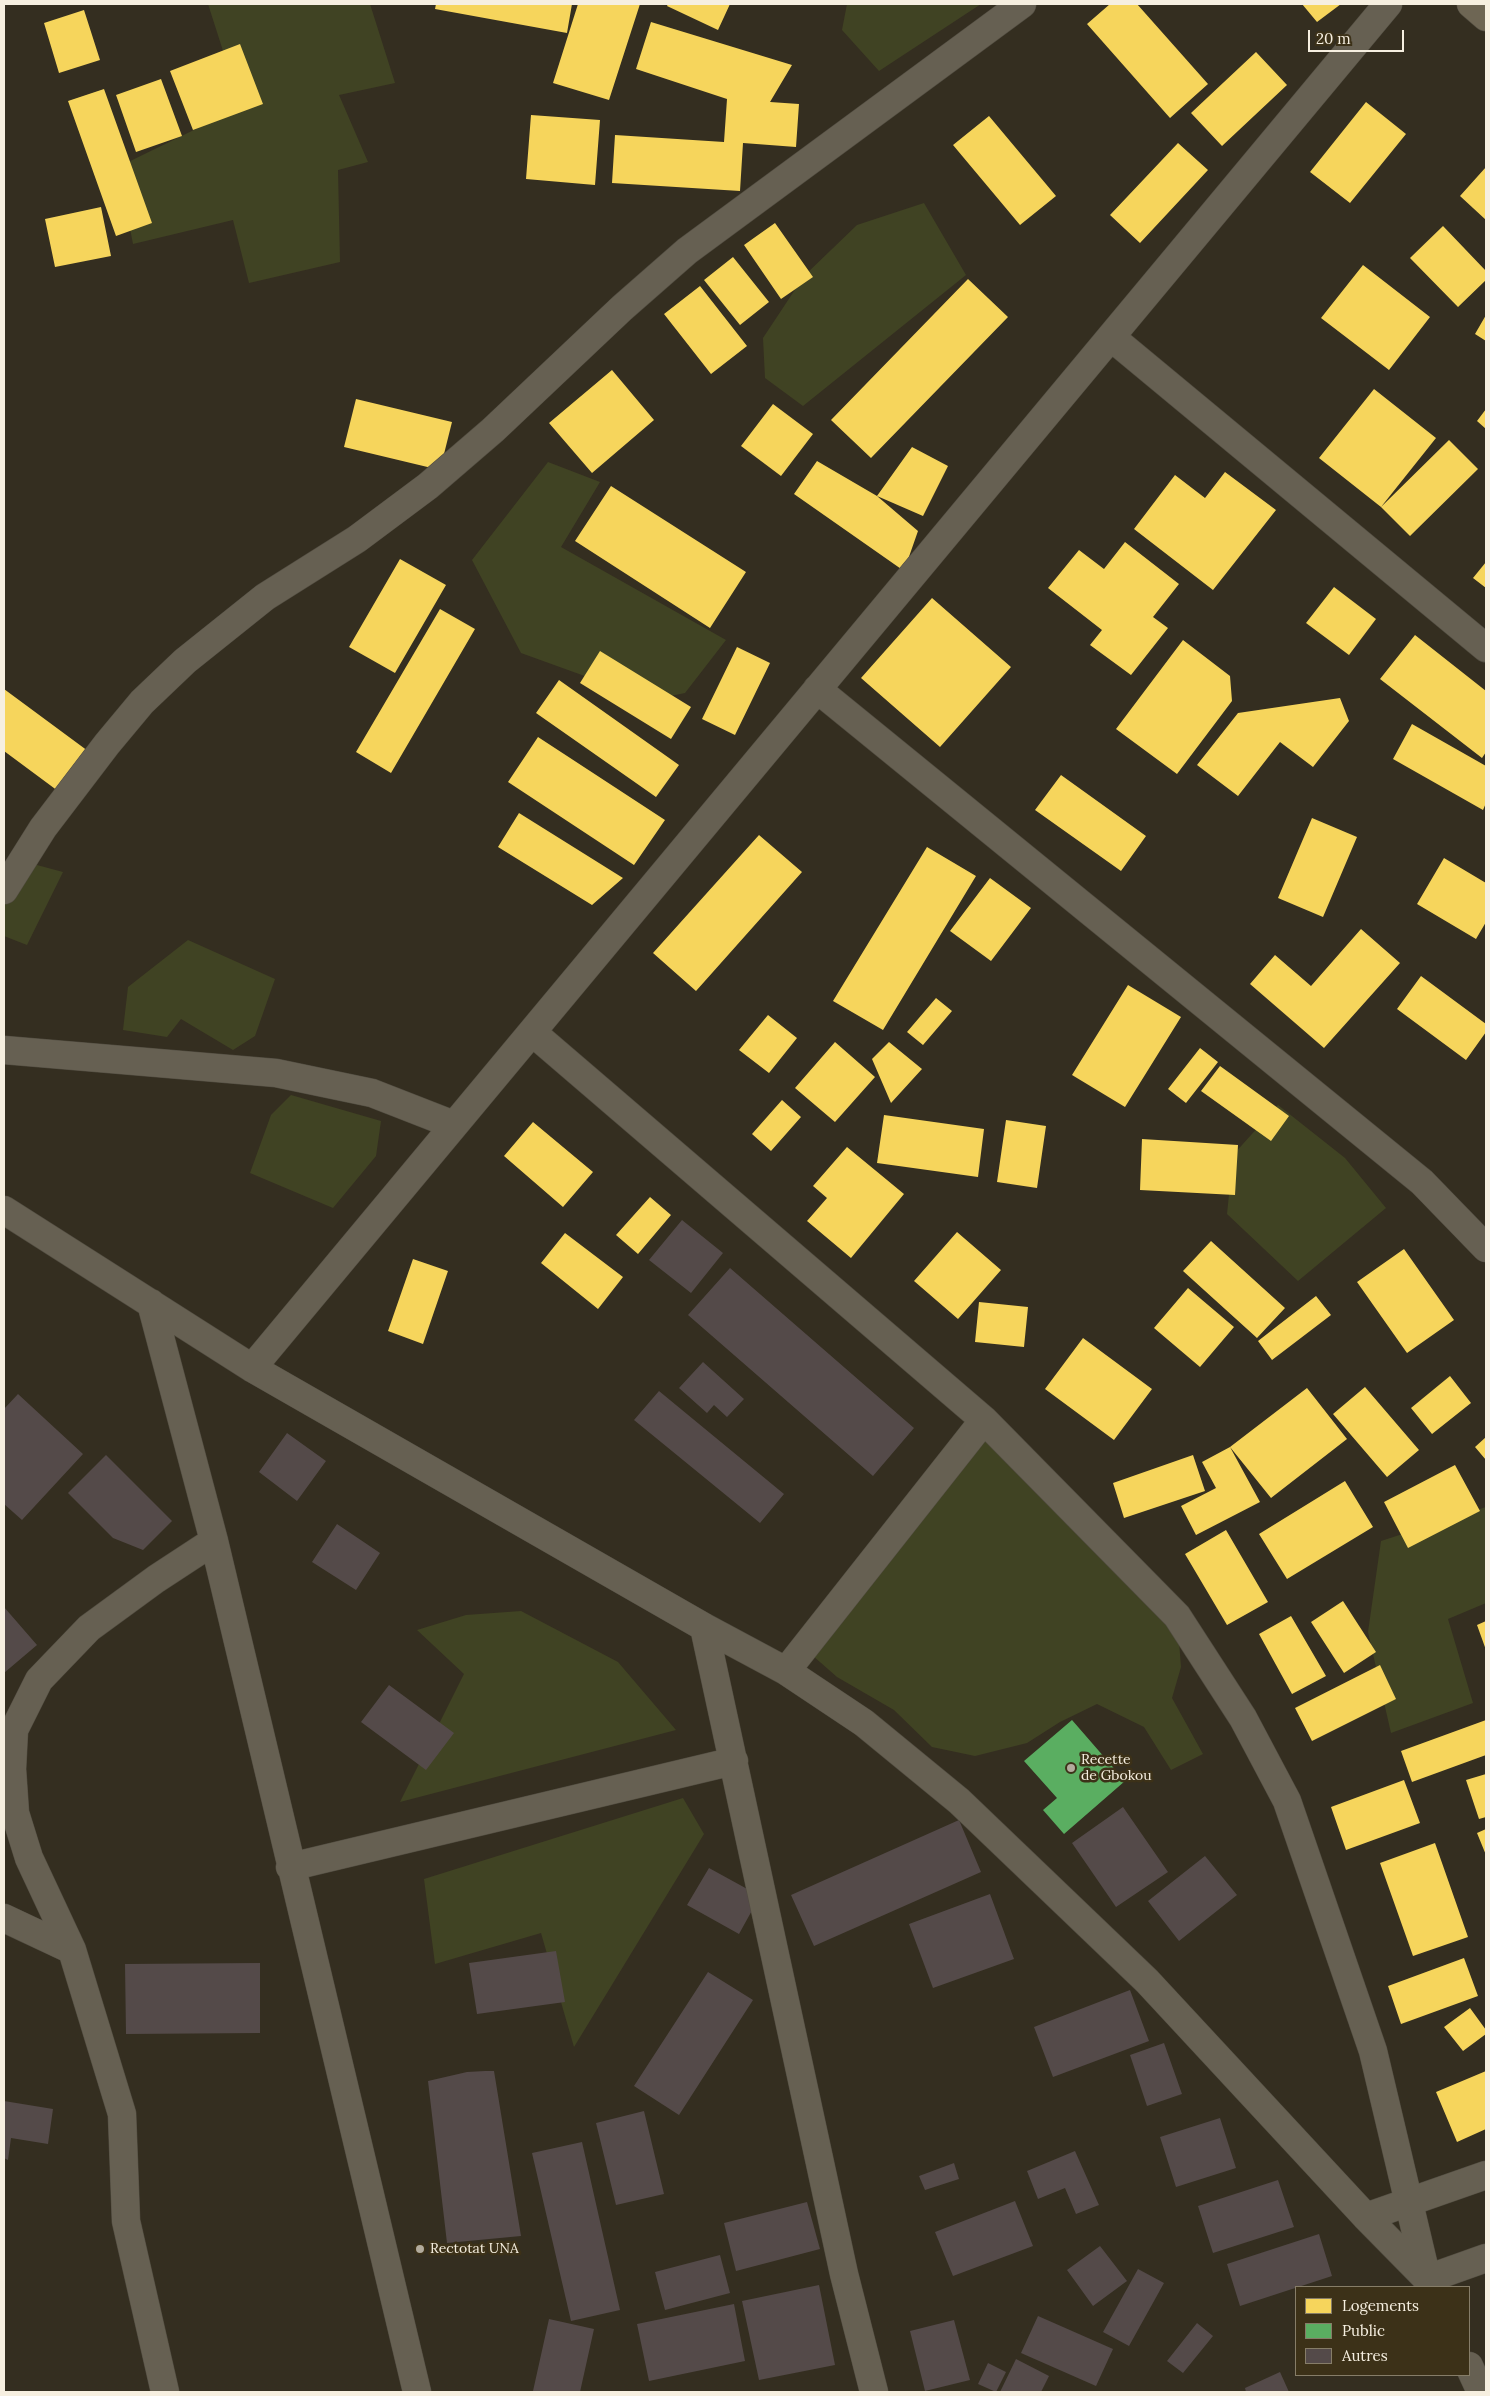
<!DOCTYPE html>
<html>
<head>
<meta charset="utf-8">
<style>
	body { margin:0 }
	#map { position:relative; width:1490px; height:2396px; overflow:hidden; background:#342e20; font-family:Lora,serif }
	canvas { display:block }
	.frame { position:absolute; inset:0; border:5px solid #f6efe0; pointer-events:none }
	.legend { position:absolute; left:1295px; top:2286px; width:175px; height:90px; box-sizing:border-box; background:#3c3118; border:1px solid #867d68; margin:0; padding:6px 9px; list-style:none; font-size:15px; color:#f6efe0 }
	.legend li { display:flex; align-items:center; gap:10px; height:25px }
	.legend b { width:25px; border:1px solid #867d68 }
	.scale { position:absolute; left:1308px; top:30px; width:96px; height:22px; box-sizing:border-box; border:2px solid #f6efe0; border-top:0; padding-left:6px; font-size:15px; line-height:18px; white-space:nowrap; color:#f6efe0; -webkit-text-stroke:4px #3c3118; paint-order:stroke }
</style>
</head>
<body>
<div id="map">
<canvas width="1490" height="2396"></canvas>
<div class="frame"></div>
<ul class="legend">
<li><b style="height:14px;background:#f6d55c"></b>Logements</li>
<li><b style="height:14px;background:#5aae61"></b>Public</li>
<li><b style="height:14px;background:#544a49"></b>Autres</li>
</ul>
<div class="scale">20 m</div>
</div>
<script>
const ctx = document.querySelector('canvas').getContext('2d');
ctx.lineJoin = 'round';
function paint(path, color) { ctx.fillStyle = color; ctx.fill(path, 'evenodd'); }
const poly = rows => new Path2D(rows.map(r => 'M' + r).join(''));
function trace(path, color, width, dash) { ctx.strokeStyle = color; ctx.lineWidth = width; ctx.lineCap = dash ? 'butt' : 'round'; ctx.setLineDash(dash || []); ctx.stroke(path); }
function drawText(font, color, halo, rows, align = 'center') {
  ctx.font = font + ' Lora,serif'; ctx.lineWidth = 5; ctx.setLineDash([]); ctx.textBaseline = 'middle'; ctx.strokeStyle = halo; ctx.fillStyle = color; for (const [text, x, y, turn = 0] of rows) {
    ctx.save(); ctx.translate(x, y); ctx.rotate((+turn || 0) * Math.PI / 180); ctx.textAlign = isNaN(turn) ? turn : align; if (halo) ctx.strokeText(text, 0, 0); ctx.fillText(text, 0, 0); ctx.restore();
  }
}
paint(poly([
	[208,4,370,4,395,83,339,95,368,162,338,170,340,262,249,283,233,220,133,244,118,167,241,107],
	[847,4,981,4,879,71,842,30],
	[924,203,966,275,803,406,765,378,763,338,804,276,857,225],
	[548,462,600,482,561,547,726,640,685,693,651,700,521,653,472,560],
	[22,861,63,872,27,945,4,936,4,890],
	[188,940,275,979,255,1036,233,1050,181,1019,167,1037,123,1030,128,987],
	[291,1095,381,1121,376,1156,333,1208,250,1173,271,1115],
	[1278,1105,1345,1158,1386,1208,1298,1281,1227,1214,1233,1155],
	[984,1420,1177,1616,1181,1667,1172,1698,1203,1754,1171,1770,1144,1727,1097,1704,1060,1722,1027,1743,975,1756,932,1747,894,1710,837,1677,804,1648],
	[1486,1507,1486,1603,1448,1619,1473,1703,1391,1733,1368,1632,1381,1541],
	[521,1611,618,1662,676,1730,400,1802,464,1674,417,1630,466,1615],
	[683,1798,704,1834,574,2047,541,1933,435,1964,424,1879]
]), '#404323');
paint(poly([
	[436,4,572,4,567,33,435,9],
	[578,4,640,4,609,100,553,83],
	[668,4,730,4,718,30,667,6],
	[1110,4,1137,4,1208,84,1170,118,1087,24],
	[1302,4,1341,4,1317,22],
	[84,10,100,60,59,73,44,23],
	[651,22,792,65,770,102,799,104,796,147,743,143,740,191,612,183,615,135,724,142,727,99,636,69],
	[240,44,263,104,193,130,170,71],
	[1256,52,1287,85,1222,146,1191,113],
	[161,79,182,136,136,152,116,95],
	[104,89,152,223,116,236,68,101],
	[1366,102,1406,134,1350,203,1310,172],
	[531,115,600,120,595,185,526,179],
	[989,116,1056,196,1020,225,953,145],
	[1178,143,1208,170,1140,243,1110,215],
	[1486,167,1486,220,1460,196],
	[101,207,111,256,55,267,45,219],
	[775,223,813,277,781,299,744,245],
	[1443,226,1486,271,1486,280,1458,307,1410,258],
	[733,257,769,302,740,325,704,280],
	[1363,265,1430,317,1389,370,1321,318],
	[968,279,1008,317,871,458,831,420],
	[700,286,747,346,711,374,664,314],
	[1486,315,1486,341,1475,334],
	[612,370,654,420,592,473,549,423],
	[1374,389,1436,438,1381,507,1449,440,1478,469,1410,536,1381,507,1319,458],
	[356,399,452,422,440,470,344,447],
	[773,404,813,434,781,476,741,446],
	[1486,409,1486,429,1477,421],
	[912,447,948,466,923,516,877,496],
	[817,461,877,496,918,531,904,571,794,494],
	[1225,472,1276,510,1213,590,1134,529,1175,475,1205,498],
	[611,486,746,572,710,628,575,541],
	[1125,542,1179,584,1153,617,1168,628,1131,675,1090,645,1102,630,1048,588,1079,550,1104,569],
	[400,559,446,585,395,673,349,647],
	[1486,562,1486,588,1473,578],
	[1334,587,1376,619,1349,655,1306,623],
	[932,598,1011,667,940,747,861,678],
	[440,609,475,629,391,773,356,752],
	[1415,635,1486,691,1486,752,1482,758,1380,679],
	[1183,640,1230,676,1232,701,1177,774,1116,729],
	[737,647,770,663,735,735,702,719],
	[600,651,691,707,671,739,580,683],
	[559,680,679,765,656,797,536,713],
	[4,689,92,754,62,794,4,751],
	[1340,698,1349,721,1313,767,1280,742,1238,796,1197,765,1238,713],
	[1412,724,1486,766,1486,803,1483,810,1393,759],
	[538,737,665,820,634,865,508,782],
	[1061,775,1146,836,1121,871,1035,810],
	[519,813,623,878,592,905,498,847],
	[1312,818,1357,837,1323,917,1278,898],
	[759,835,802,872,696,991,653,953],
	[927,847,976,876,883,1030,833,1001],
	[1444,858,1486,883,1486,922,1476,939,1417,904],
	[990,878,1031,908,991,961,950,931],
	[1361,929,1400,963,1324,1048,1250,984,1275,955,1311,986],
	[1421,976,1486,1024,1486,1032,1466,1060,1397,1009],
	[1128,985,1181,1017,1125,1107,1072,1075],
	[936,998,952,1011,923,1045,907,1032],
	[768,1015,797,1038,769,1073,739,1050],
	[835,1042,875,1077,835,1122,795,1088],
	[889,1042,922,1069,891,1103,872,1059],
	[1200,1048,1218,1062,1186,1103,1168,1089],
	[1220,1066,1289,1116,1271,1141,1201,1091],
	[782,1100,801,1117,771,1151,752,1134],
	[884,1115,984,1129,978,1177,877,1163],
	[1006,1120,1046,1126,1037,1188,997,1182],
	[533,1122,593,1172,563,1207,504,1156],
	[1142,1139,1238,1145,1235,1195,1140,1190],
	[847,1147,904,1194,851,1258,807,1221,827,1198,813,1186],
	[650,1197,671,1215,638,1254,616,1235],
	[957,1232,1001,1270,958,1319,914,1281],
	[565,1233,623,1277,598,1309,541,1263],
	[1211,1241,1285,1308,1257,1338,1183,1271],
	[1404,1249,1454,1320,1407,1353,1357,1282],
	[413,1259,448,1271,423,1344,388,1331],
	[1188,1288,1234,1327,1200,1367,1154,1328],
	[1316,1296,1331,1315,1272,1360,1258,1341],
	[979,1302,1028,1307,1024,1347,975,1342],
	[1083,1338,1152,1389,1114,1440,1045,1389],
	[1450,1376,1471,1403,1432,1434,1411,1408],
	[1365,1387,1419,1450,1387,1477,1333,1414],
	[1307,1388,1347,1439,1271,1498,1230,1447],
	[1486,1437,1486,1460,1475,1447],
	[1230,1447,1260,1502,1196,1535,1181,1506,1216,1488,1202,1462],
	[1193,1455,1205,1491,1124,1518,1113,1483],
	[1455,1465,1480,1511,1408,1548,1384,1502],
	[1345,1481,1373,1527,1287,1579,1259,1534],
	[1226,1530,1268,1602,1227,1625,1185,1554],
	[1343,1601,1376,1652,1344,1673,1311,1622],
	[1291,1616,1326,1676,1292,1694,1259,1634],
	[1486,1621,1486,1650,1477,1625],
	[1380,1665,1396,1699,1312,1741,1295,1708],
	[1486,1720,1486,1755,1412,1782,1401,1751],
	[1486,1774,1486,1817,1479,1819,1466,1780],
	[1404,1780,1420,1823,1346,1850,1331,1807],
	[1486,1829,1486,1855,1477,1833],
	[1435,1843,1468,1937,1413,1956,1380,1863],
	[1464,1958,1478,1996,1401,2024,1388,1986],
	[1470,2008,1486,2030,1486,2034,1463,2051,1444,2027],
	[1486,2071,1486,2129,1457,2142,1436,2092]
]), '#f6d55c');
paint(poly([
	[1072,1720,1125,1781,1064,1834,1043,1810,1057,1798,1024,1761]
]), '#5aae61');
paint(poly([
	[682,1220,723,1253,691,1293,649,1260],
	[730,1268,914,1428,873,1476,688,1315],
	[703,1362,744,1399,727,1417,714,1405,707,1413,679,1388],
	[659,1391,784,1494,760,1523,634,1420],
	[18,1394,83,1454,22,1520,4,1504,4,1409],
	[287,1433,326,1461,297,1501,259,1472],
	[106,1455,172,1521,143,1550,113,1538,68,1493],
	[337,1524,380,1553,356,1590,312,1562],
	[4,1607,37,1645,4,1673],
	[389,1685,454,1733,426,1770,361,1722],
	[1123,1807,1168,1872,1116,1907,1072,1843],
	[959,1820,981,1872,814,1946,791,1895],
	[1205,1856,1237,1895,1179,1941,1148,1901],
	[709,1868,760,1896,739,1934,687,1905],
	[990,1894,1014,1959,933,1988,909,1924],
	[556,1951,565,2002,477,2014,469,1963],
	[260,1963,260,2033,126,2034,125,1964],
	[708,1972,753,2000,679,2115,634,2086],
	[1130,1990,1149,2041,1053,2077,1034,2027],
	[1164,2043,1182,2094,1147,2106,1130,2055],
	[485,2071,494,2071,521,2236,447,2243,428,2081,467,2072],
	[4,2101,53,2109,48,2144,11,2138,8,2160,4,2158],
	[644,2111,664,2194,616,2205,596,2123],
	[1220,2118,1236,2168,1176,2187,1160,2137],
	[582,2142,620,2310,571,2321,532,2153],
	[1075,2151,1099,2205,1076,2214,1065,2188,1038,2199,1027,2171],
	[954,2163,959,2179,925,2190,919,2176],
	[1278,2180,1294,2227,1213,2253,1198,2206],
	[1015,2201,1033,2246,953,2276,935,2232],
	[807,2202,820,2249,736,2271,724,2223],
	[1319,2234,1332,2276,1240,2306,1227,2264],
	[1100,2246,1127,2281,1093,2306,1067,2270],
	[720,2255,730,2293,665,2310,655,2272],
	[1138,2269,1164,2283,1129,2346,1103,2332],
	[819,2285,835,2365,759,2380,742,2301],
	[734,2304,745,2361,649,2381,637,2324],
	[1038,2316,1113,2349,1096,2386,1021,2353],
	[549,2319,594,2329,580,2392,533,2391],
	[954,2320,970,2380,925,2391,910,2331],
	[1197,2323,1213,2336,1183,2373,1167,2361],
	[1016,2359,1049,2376,1041,2392,1000,2392],
	[988,2363,1006,2372,996,2392,978,2384],
	[1280,2372,1289,2392,1246,2392,1245,2388]
]), '#544a49');
const minor = poly([
	[1111,337,1486,648],
	[817,689,1422,1182,1486,1248],
	[4,890,43,828,107,744,142,702,185,661,265,597,357,539,428,486,493,430,622,308,687,251,1022,4],
	[532,1032,984,1420,1177,1616,1243,1718,1287,1801,1373,2051,1427,2279,1486,2258],
	[4,1050,276,1073,372,1093,454,1125],
	[4,1210,252,1368,704,1627,786,1671,864,1723,959,1801,1147,1981,1366,2217,1427,2279,1431,2287],
	[151,1303,214,1541,417,2392],
	[252,1368,1388,4],
	[704,1627,844,2274,874,2392],
	[786,1671,984,1420],
	[290,1867,734,1761],
	[4,1918,72,1950],
	[1366,2217,1486,2175],
	[1469,2366,1481,2392],
	[165,2392,126,2221,122,2114,72,1950,29,1858,15,1813,12,1769,14,1730,39,1680,89,1628,156,1579,214,1541]
]);
const major = poly([
	[1471,4,1486,17]
]);
trace(minor, '#514c40', 29);
trace(major, '#514c40', 29);
trace(minor, '#666052', 28);
trace(major, '#6e6654', 28);
for (const [x, y, r, color] of [
	[1071,1768,5,"#b2ab9d"],
	[420,2249,5,"#b2ab9d"]
]) { const dot = new Path2D(); dot.arc(x, y, r, 0, 2 * Math.PI); ctx.fillStyle = color; ctx.fill(dot); trace(dot, '#3c3118', 2); }
drawText('14px', '#f6efe0', '#3c3118', [
	["Recette",1081,1760],
	["de Gbokou",1081,1776],
	["Rectotat UNA",430,2249]
], 'left');
</script>
</body>
</html>
